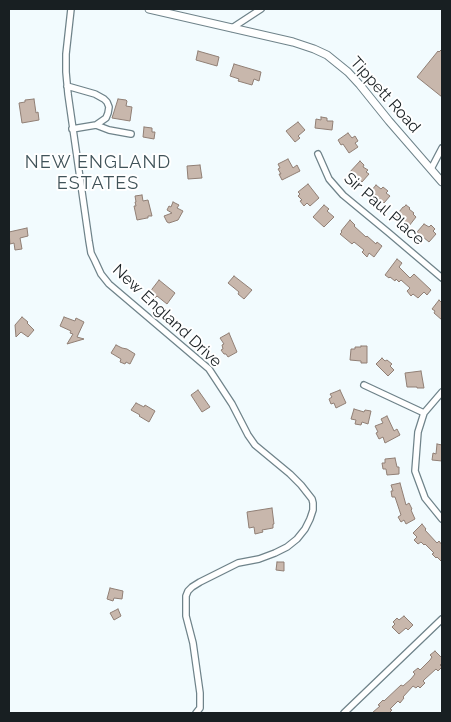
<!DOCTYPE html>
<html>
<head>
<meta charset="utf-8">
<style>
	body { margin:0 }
	#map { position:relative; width:451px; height:722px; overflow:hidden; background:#f2fbfe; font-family:Raleway,sans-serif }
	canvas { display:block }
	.frame { position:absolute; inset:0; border:10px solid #181f22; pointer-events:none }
</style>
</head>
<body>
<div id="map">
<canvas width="451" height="722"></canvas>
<div class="frame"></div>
</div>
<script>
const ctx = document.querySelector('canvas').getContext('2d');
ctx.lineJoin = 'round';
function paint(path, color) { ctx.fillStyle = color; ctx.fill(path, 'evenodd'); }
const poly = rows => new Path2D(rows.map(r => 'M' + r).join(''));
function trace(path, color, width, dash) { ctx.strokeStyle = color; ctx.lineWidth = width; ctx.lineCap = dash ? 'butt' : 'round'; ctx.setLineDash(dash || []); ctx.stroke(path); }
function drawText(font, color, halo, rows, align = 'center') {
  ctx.font = font + ' Raleway,sans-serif'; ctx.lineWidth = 4; ctx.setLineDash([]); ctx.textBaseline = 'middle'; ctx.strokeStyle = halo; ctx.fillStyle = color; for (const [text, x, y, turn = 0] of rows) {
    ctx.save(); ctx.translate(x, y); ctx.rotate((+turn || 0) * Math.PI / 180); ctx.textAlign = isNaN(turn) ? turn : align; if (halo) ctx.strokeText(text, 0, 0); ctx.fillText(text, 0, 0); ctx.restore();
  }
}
const building = poly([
	[442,49,442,97,417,77,438,51,439,52,442,49],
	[198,51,219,57,217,66,196,60,198,51],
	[234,64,261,72,259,81,254,79,252,85,238,81,239,79,230,76,234,64],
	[34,99,36,113,38,112,39,120,22,123,19,103,25,102,25,100,34,99],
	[118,99,126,100,127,101,126,106,132,107,130,121,112,118,118,99],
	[321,117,327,118,327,121,333,121,332,130,315,128,316,119,321,120,321,117],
	[298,122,305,130,298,136,300,138,295,142,286,131,298,122],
	[144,127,152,128,152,132,155,132,154,139,143,137,144,127],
	[348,133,352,138,355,136,358,141,355,143,358,147,349,153,343,144,341,145,338,140,348,133],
	[288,159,293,168,297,165,300,171,282,180,279,174,281,174,278,169,280,168,278,164,288,159],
	[360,161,364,165,363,167,368,170,366,172,369,174,362,182,355,176,353,178,348,174,360,161],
	[200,165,202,178,188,179,187,166,200,165],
	[308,184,319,198,310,206,307,203,304,206,300,201,302,200,298,196,300,194,298,192,308,184],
	[376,185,381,189,383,187,388,191,386,193,390,196,384,203,371,191,376,185],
	[142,195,143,201,148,200,152,216,148,216,148,218,147,218,137,220,134,206,136,206,135,202,136,202,135,196,142,195],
	[173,202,179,205,177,208,183,211,178,220,169,223,167,222,164,216,172,213,167,210,169,206,171,207,173,202],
	[324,205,329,209,327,211,334,217,324,227,313,217,324,205],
	[406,205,410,208,409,209,414,213,413,214,416,217,409,226,401,220,400,221,395,217,403,207,404,207,406,205],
	[350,220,355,225,354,226,366,237,367,236,376,244,377,242,382,246,374,257,369,253,367,257,362,252,364,250,354,242,352,244,340,234,342,232,341,231,350,220],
	[424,224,429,227,431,225,435,229,433,231,436,234,429,242,417,232,424,224],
	[27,228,28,236,20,238,22,249,15,250,14,243,10,244,9,232,27,228],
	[397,259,402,263,399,267,410,278,414,274,431,290,427,295,424,292,418,298,413,294,411,296,407,291,410,288,401,280,399,282,396,279,395,281,390,277,389,278,385,275,397,259],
	[234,276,252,290,244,299,238,294,239,292,228,283,234,276],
	[159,280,175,293,167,304,157,296,155,298,149,293,159,280],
	[439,300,442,303,442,320,434,313,435,311,432,309,439,300],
	[22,317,28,322,27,323,34,330,28,337,21,332,16,337,15,325,22,317],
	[64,317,75,321,76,318,84,322,77,337,84,339,67,344,73,334,70,333,71,331,60,326,64,317],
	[229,333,237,352,228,357,226,354,224,354,221,350,223,349,222,345,224,344,220,338,229,333],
	[116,345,122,348,127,349,135,354,130,364,126,362,125,364,120,362,121,359,111,353,116,345],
	[361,346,367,346,367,363,361,363,361,361,350,360,351,349,355,349,355,347,361,347,361,346],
	[382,358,385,361,387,360,392,364,390,366,394,370,388,376,376,364,382,358],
	[421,371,424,388,417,388,417,387,407,387,405,373,421,371],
	[198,390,210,407,202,412,191,395,198,390],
	[340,390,346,403,336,408,334,403,331,404,329,399,332,397,330,394,340,390],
	[136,403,144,407,145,405,155,411,149,422,139,416,140,415,131,410,136,403],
	[354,409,364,412,365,410,371,411,368,424,362,422,361,425,355,424,356,420,351,419,354,409],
	[387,416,394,431,397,429,400,435,385,443,383,437,379,439,376,433,378,432,375,426,383,423,381,419,387,416],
	[437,444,442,445,442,461,432,460,433,453,436,454,437,444],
	[395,458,397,467,399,467,399,474,387,475,386,469,383,469,382,463,385,463,385,459,395,458],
	[400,483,406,505,409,503,412,509,411,510,415,519,406,524,404,520,401,522,398,517,401,515,395,497,392,497,391,491,393,491,391,485,400,483],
	[272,508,274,524,273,524,273,528,262,530,263,532,255,534,254,527,249,528,247,512,272,508],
	[422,524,426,529,425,530,437,543,439,541,442,545,442,562,437,557,436,558,432,554,434,553,425,544,424,545,421,542,418,544,414,540,417,537,413,533,422,524],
	[277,562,284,562,284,571,276,570,277,562],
	[110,588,123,591,122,599,114,598,113,601,107,599,110,588],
	[118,609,121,616,114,620,110,613,118,609],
	[404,616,413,625,408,630,406,628,399,634,392,627,395,624,393,622,397,618,399,620,404,616],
	[435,651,442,658,442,663,440,665,442,667,438,671,436,669,425,679,423,681,425,683,420,688,418,686,416,688,413,686,403,697,404,698,400,703,398,701,390,709,392,710,389,713,372,713,380,706,378,705,383,700,384,701,401,685,403,686,411,679,415,674,413,672,418,668,420,670,430,660,432,657,430,655,435,651]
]);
paint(building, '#c8b7ac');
trace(building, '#907f75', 1);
const minor = poly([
	[71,9,66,54,66,72,68,94,89,241,91,253,95,261,101,274,109,284,209,369,232,404,248,435,255,445,290,474,301,485,312,499,313,503,313,510,310,519,305,529,297,539,287,547,275,553,259,559,238,563,200,582,192,587,188,591,186,596,186,616,193,643,200,693,200,708,196,713],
	[232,28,261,9],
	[67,86,95,94,104,99,107,102,109,107,108,113,106,118,96,125],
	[72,129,96,125,109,130,131,134],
	[318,154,329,179,343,195,389,233,442,278],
	[431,169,442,148],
	[364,385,424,413],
	[442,392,424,413,418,432,415,471,425,498,442,519],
	[344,713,442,619]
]);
const tertiary = poly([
	[149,9,293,42,314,49,327,55,348,72,360,85,389,121,442,182]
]);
trace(minor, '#6f838a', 8);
trace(tertiary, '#6f838a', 9);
trace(minor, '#fff', 5.5);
trace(tertiary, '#fff', 7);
drawText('16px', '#181f22', '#fff', [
	["Tippett Road",385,95,48],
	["Sir Paul Place",384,209,41],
	["New England Drive",167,316,43]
]);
ctx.letterSpacing = '1px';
drawText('18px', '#405359', '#fff', [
	["NEW ENGLAND",98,163],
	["ESTATES",98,184]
]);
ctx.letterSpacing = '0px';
</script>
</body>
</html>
